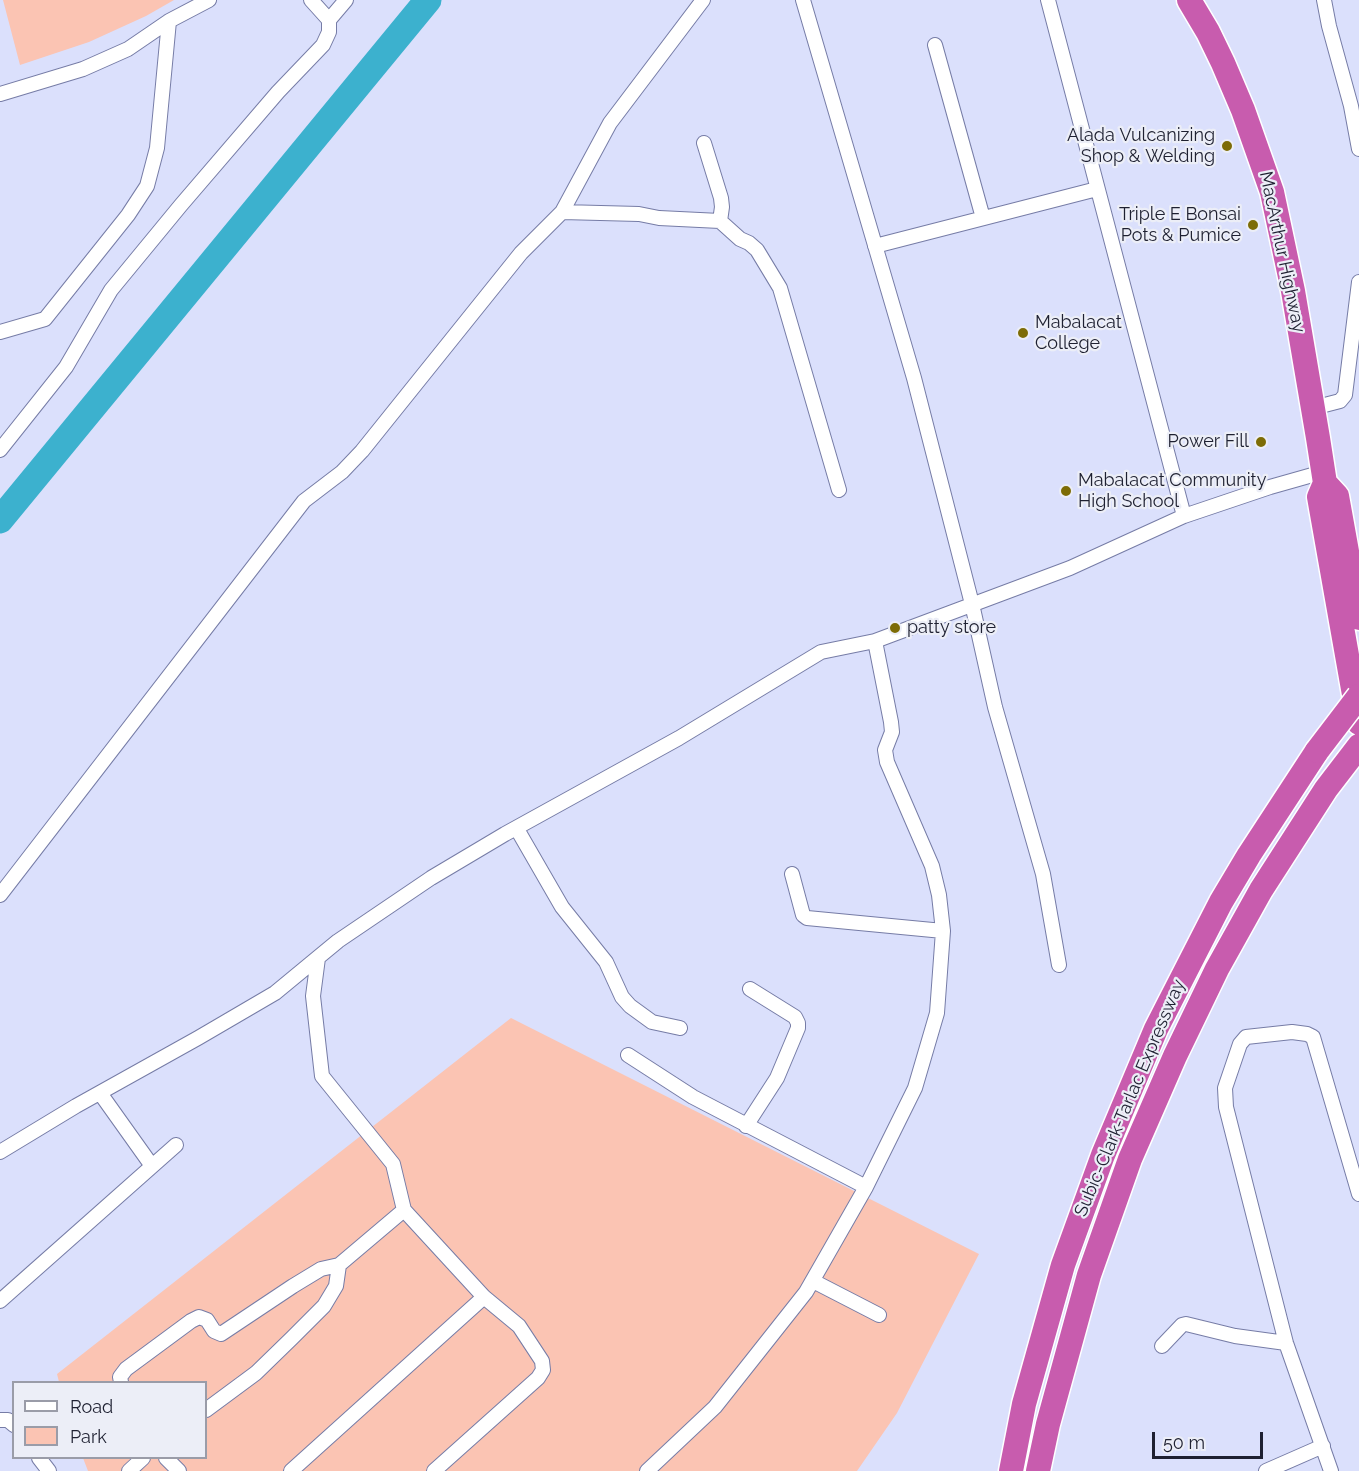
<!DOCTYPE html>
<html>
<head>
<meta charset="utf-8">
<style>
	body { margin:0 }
	#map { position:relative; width:1359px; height:1471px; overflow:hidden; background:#dbe0fc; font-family:Raleway,sans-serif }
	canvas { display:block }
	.legend { position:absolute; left:12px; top:1381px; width:195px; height:78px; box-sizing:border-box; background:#eceef7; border:2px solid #9a9ca8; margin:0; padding:8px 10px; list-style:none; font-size:18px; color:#1e2031 }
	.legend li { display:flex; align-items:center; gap:12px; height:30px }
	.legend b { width:30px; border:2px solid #9a9ca8 }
	.scale { position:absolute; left:1152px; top:1432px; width:111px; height:27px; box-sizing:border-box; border:3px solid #1e2031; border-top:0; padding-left:8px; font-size:18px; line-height:21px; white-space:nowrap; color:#1e2031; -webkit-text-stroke:4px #eceef7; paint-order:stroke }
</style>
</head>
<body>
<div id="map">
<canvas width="1359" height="1471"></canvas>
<ul class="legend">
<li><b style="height:8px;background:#fff"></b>Road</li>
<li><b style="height:16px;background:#fbc4b3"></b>Park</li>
</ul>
<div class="scale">50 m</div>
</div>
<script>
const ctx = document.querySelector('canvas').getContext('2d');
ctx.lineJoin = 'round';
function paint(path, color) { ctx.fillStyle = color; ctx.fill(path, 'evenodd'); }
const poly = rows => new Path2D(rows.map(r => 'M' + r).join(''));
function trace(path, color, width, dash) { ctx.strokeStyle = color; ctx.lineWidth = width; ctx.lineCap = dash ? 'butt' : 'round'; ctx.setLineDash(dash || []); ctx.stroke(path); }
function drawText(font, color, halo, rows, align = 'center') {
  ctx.font = font + ' Raleway,sans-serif'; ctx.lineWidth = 4.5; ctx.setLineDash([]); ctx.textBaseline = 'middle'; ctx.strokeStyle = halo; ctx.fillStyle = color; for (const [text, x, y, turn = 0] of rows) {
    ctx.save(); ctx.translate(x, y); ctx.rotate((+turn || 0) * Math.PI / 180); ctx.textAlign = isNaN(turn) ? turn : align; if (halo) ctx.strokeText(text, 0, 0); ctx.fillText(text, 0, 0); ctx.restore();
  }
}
paint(poly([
	[3,0,174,0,146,16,89,42,20,65],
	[511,1018,979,1254,897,1413,857,1471,88,1471,83,1458,206,1458,206,1382,59,1382,57,1374]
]), '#fbc4b3');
trace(poly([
	[0,520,428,0]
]), '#3cb1ce', 27);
const street = poly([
	[803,0,914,378,972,604,995,707,1043,874,1059,965],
	[1048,0,1184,516],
	[1324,0,1329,26,1351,106,1359,149],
	[329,20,346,0],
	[935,45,983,218],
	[0,94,83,69,128,49,169,21,209,0],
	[704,143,721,198,722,207,720,221],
	[562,212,639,214,659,218,720,221,740,239,749,243,757,250,780,288,839,490],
	[875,246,1097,189],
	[0,332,45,319,128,215,147,186,157,148,169,21],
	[1313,408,1340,401,1345,395,1359,282],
	[0,450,66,367,111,290,181,205,278,92,323,45,329,32,329,20,311,0],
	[517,829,562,907,606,962,622,997,630,1006,652,1022,680,1028],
	[792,874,803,915,807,918,943,931],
	[0,895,304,501,342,472,362,451,521,253,562,212,610,123,703,0],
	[318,958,313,996,322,1076,393,1164,404,1210,484,1297,519,1326,542,1361,543,1370,538,1378,434,1471],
	[628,1055,693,1097,866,1187],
	[100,1093,152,1166],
	[746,1126,777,1078,798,1028,798,1023,795,1017,750,989],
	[0,1152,76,1106,198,1038,275,993,338,941,431,878,505,834,679,738,821,652,875,641,1070,568,1184,516,1270,487,1323,472],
	[813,1281,879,1315],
	[0,1301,176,1145],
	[1162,1346,1182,1325,1186,1324,1235,1336,1286,1343],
	[121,1382,120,1377,126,1369,191,1321,199,1317,207,1320,214,1331,221,1334,293,1286,321,1269,339,1265],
	[206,1410,256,1373,292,1338,324,1306,336,1286,339,1265,404,1210],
	[0,1420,8,1420,14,1425],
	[39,1458,49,1471],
	[166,1458,179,1471],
	[129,1471,143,1458],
	[291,1471,484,1297],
	[647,1471,715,1407,806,1292,866,1187,915,1088,937,1013,943,931,939,895,932,866,887,762,885,750,892,732,891,722,875,641],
	[1266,1471,1323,1446],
	[1331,1471,1286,1343,1226,1107,1225,1088,1240,1044,1246,1037,1292,1032,1307,1034,1313,1037,1359,1194]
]);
const highway = poly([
	[1189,0,1208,32,1223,63,1243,110,1272,192,1293,291,1318,438,1325,483,1319,497,1359,723],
	[1325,483,1337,496,1359,618],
	[1011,1471,1024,1404,1063,1265,1103,1155,1156,1029,1221,902,1249,855,1317,751],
	[1038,1471,1048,1424,1089,1275,1130,1159,1175,1056,1217,969,1261,890,1326,789,1359,746]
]);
trace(street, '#767ca6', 16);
trace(highway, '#fff', 27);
trace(street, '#fff', 14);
trace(highway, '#c85cae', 24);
const highwayBridge = poly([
	[1317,751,1359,696]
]);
trace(highwayBridge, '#fff', 27, []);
trace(highwayBridge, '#c85cae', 24);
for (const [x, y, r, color] of [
	[1227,146,6,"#7d6c06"],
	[1253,225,6,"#7d6c06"],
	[1023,333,6,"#7d6c06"],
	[1261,442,6,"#7d6c06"],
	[1066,491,6,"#7d6c06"],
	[895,628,6,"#7d6c06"]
]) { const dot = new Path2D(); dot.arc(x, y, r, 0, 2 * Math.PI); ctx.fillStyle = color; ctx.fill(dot); trace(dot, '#eceef7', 2); }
drawText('18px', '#1e2031', '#eceef7', [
	["Alada Vulcanizing",1215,136],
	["Shop & Welding",1215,157],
	["Triple E Bonsai",1241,215],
	["Pots & Pumice",1241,236],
	["Mabalacat",1035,323,"left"],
	["College",1035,344,"left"],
	["Power Fill",1249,442],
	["Mabalacat Community",1078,481,"left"],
	["High School",1078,502,"left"],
	["patty store",907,628,"left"]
], 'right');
drawText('18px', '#1e2031', '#eceef7', [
	["MacArthur Highway",1282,252,78],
	["Subic-Clark-Tarlac Expressway",1130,1098,-67]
]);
</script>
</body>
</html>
